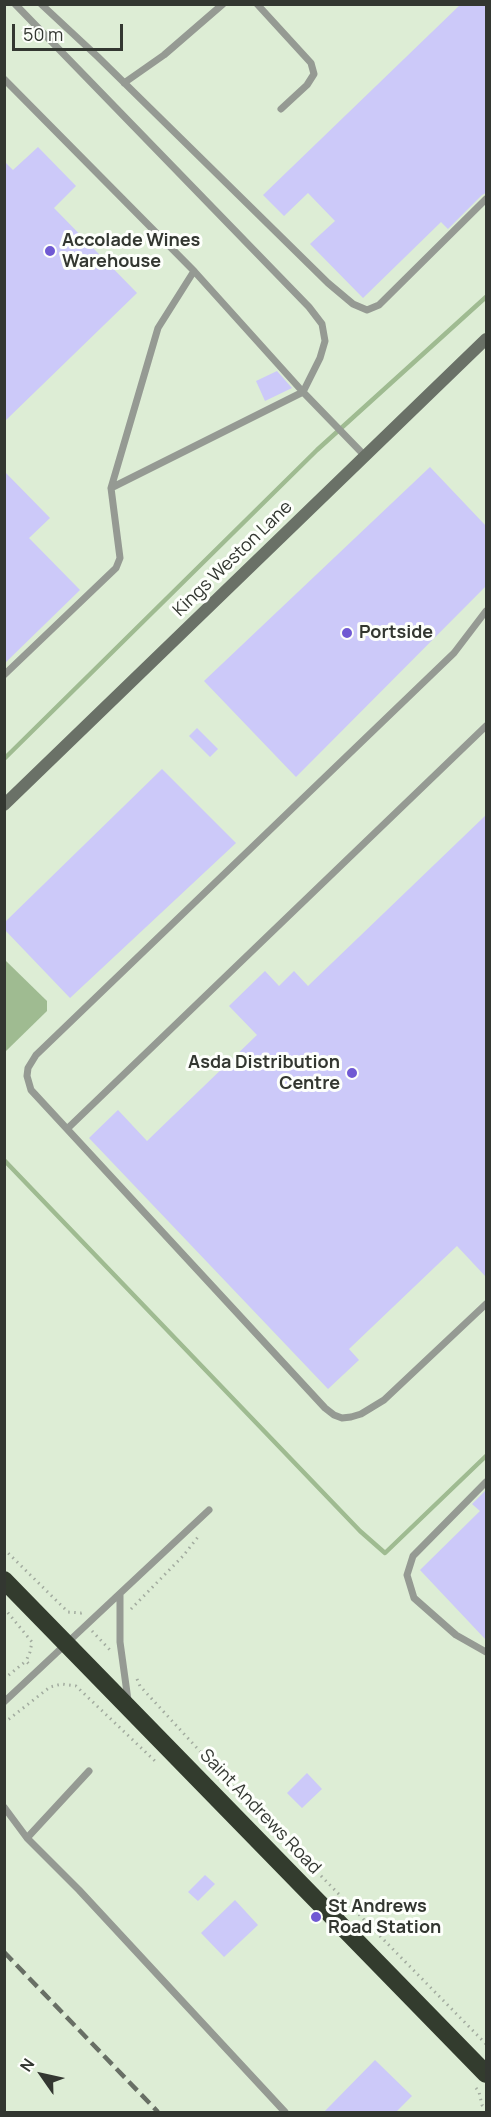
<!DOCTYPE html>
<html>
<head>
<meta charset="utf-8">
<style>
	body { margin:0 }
	#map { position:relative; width:491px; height:2117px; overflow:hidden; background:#e9f5e4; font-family:Manrope,sans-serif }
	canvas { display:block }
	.frame { position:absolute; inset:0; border:6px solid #333731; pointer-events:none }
	.north { position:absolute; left:12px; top:2045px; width:60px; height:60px; -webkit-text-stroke:4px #fdfffb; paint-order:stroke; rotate:304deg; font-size:16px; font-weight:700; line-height:24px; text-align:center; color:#333731 }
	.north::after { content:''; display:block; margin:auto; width:21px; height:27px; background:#333731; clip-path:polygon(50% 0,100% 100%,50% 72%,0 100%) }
	.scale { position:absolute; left:12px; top:24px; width:111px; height:27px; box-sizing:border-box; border:3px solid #333731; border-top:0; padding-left:8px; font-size:18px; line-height:21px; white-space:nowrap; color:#333731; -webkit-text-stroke:4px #fdfffb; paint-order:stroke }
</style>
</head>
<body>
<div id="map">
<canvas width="491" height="2117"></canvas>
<div class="frame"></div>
<div class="north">N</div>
<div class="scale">50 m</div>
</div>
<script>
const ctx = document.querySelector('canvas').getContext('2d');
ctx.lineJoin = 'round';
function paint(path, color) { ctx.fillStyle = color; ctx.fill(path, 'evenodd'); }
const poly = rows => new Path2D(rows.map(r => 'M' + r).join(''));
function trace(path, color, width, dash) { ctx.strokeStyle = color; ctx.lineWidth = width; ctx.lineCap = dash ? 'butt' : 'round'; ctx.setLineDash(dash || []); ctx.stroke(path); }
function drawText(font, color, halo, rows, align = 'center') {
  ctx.font = font + ' Manrope,sans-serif'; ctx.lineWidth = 6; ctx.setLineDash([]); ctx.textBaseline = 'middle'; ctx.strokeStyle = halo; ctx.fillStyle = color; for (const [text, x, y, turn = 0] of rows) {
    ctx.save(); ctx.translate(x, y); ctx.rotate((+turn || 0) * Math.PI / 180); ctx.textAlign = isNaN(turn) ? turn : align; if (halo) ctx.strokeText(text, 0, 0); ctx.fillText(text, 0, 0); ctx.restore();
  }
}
paint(poly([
	[5,5,486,5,486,2112,5,2112]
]), '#ddedd5');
paint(poly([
	[5,960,47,1001,47,1011,5,1052]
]), '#9fbb91');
trace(poly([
	[4,759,317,450,486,297],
	[4,1160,360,1531,385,1553,486,1456]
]), '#9fbb91', 4.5);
paint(poly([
	[461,4,486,4,486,193,482,195,448,229,441,222,363,298,310,244,335,221,308,193,284,216,263,195],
	[38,147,76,186,54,208,137,293,4,422,4,161,13,170],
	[277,371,292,388,265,401,256,381],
	[430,467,486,526,486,586,296,777,204,681],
	[4,471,50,518,29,538,80,590,4,664],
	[197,728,218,749,210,757,189,736],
	[162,769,236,843,70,998,4,929,4,923],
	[486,815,486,1277,457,1246,349,1349,359,1360,328,1389,89,1138,118,1110,147,1141,257,1035,229,1006,265,971,279,986,294,971,308,986],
	[486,1490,486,1640,420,1570,480,1511,472,1504],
	[307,1773,322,1789,302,1808,287,1793],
	[205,1875,215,1884,198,1901,188,1892],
	[235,1900,258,1925,224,1957,201,1933],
	[375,2060,412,2096,396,2112,324,2112]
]), '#ccc9f9');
trace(poly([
	[4,1549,68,1612,81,1613,84,1612],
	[4,1608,32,1642,30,1652,26,1661,31,1666],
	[131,1609,183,1556,198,1537],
	[92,1631,110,1650],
	[4,1679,26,1661],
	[137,1679,140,1686,219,1772,486,2044],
	[4,1723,50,1687,62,1684,76,1686,156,1762],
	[476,2088,479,2092,482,2105,486,2109]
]), '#a2ab9f', 3, [1.5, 4.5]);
trace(poly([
	[41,4,98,57,328,283,353,304,367,310,379,305,486,199],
	[257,4,311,63,314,74,307,85,281,109],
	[4,79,194,271,303,392,365,456],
	[124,83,164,55,223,4],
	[111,488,158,328,194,271],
	[486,611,454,653,36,1055,28,1068,27,1076,31,1090,325,1408,334,1415,342,1418,351,1417,361,1414,384,1400,486,1304],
	[4,675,116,568,120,558,111,488,303,392,320,358,325,341,322,324,309,307,15,4],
	[67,1129,486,726],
	[486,1482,413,1556,407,1575,414,1598,456,1635,486,1652],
	[120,1595,120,1642,128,1700],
	[4,1702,209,1510],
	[4,1807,27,1838,79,1890,285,2112],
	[27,1838,89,1771]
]), '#959a93', 7);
trace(poly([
	[4,805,486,339]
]), '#6a7167', 12);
trace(poly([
	[4,1580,486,2074]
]), '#333c2e', 18);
trace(poly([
	[4,1952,158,2112]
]), '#686f65', 4.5, [12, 6]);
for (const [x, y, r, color] of [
	[50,251,6,"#7059d3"],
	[347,633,6,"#7059d3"],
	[352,1073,6,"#7059d3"],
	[316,1917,6,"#7059d3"]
]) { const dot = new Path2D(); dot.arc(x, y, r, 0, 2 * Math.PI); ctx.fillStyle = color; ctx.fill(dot); trace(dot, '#fdfffb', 2); }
drawText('bold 18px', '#333731', '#fdfffb', [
	["Accolade Wines",62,241],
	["Warehouse",62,262],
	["Portside",359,633],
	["Asda Distribution",340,1063,"right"],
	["Centre",340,1084,"right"],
	["St Andrews",328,1907],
	["Road Station",328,1928]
], 'left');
drawText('18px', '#333731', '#fdfffb', [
	["Kings Weston Lane",233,559,-44],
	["Saint Andrews Road",260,1812,46]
]);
</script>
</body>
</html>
